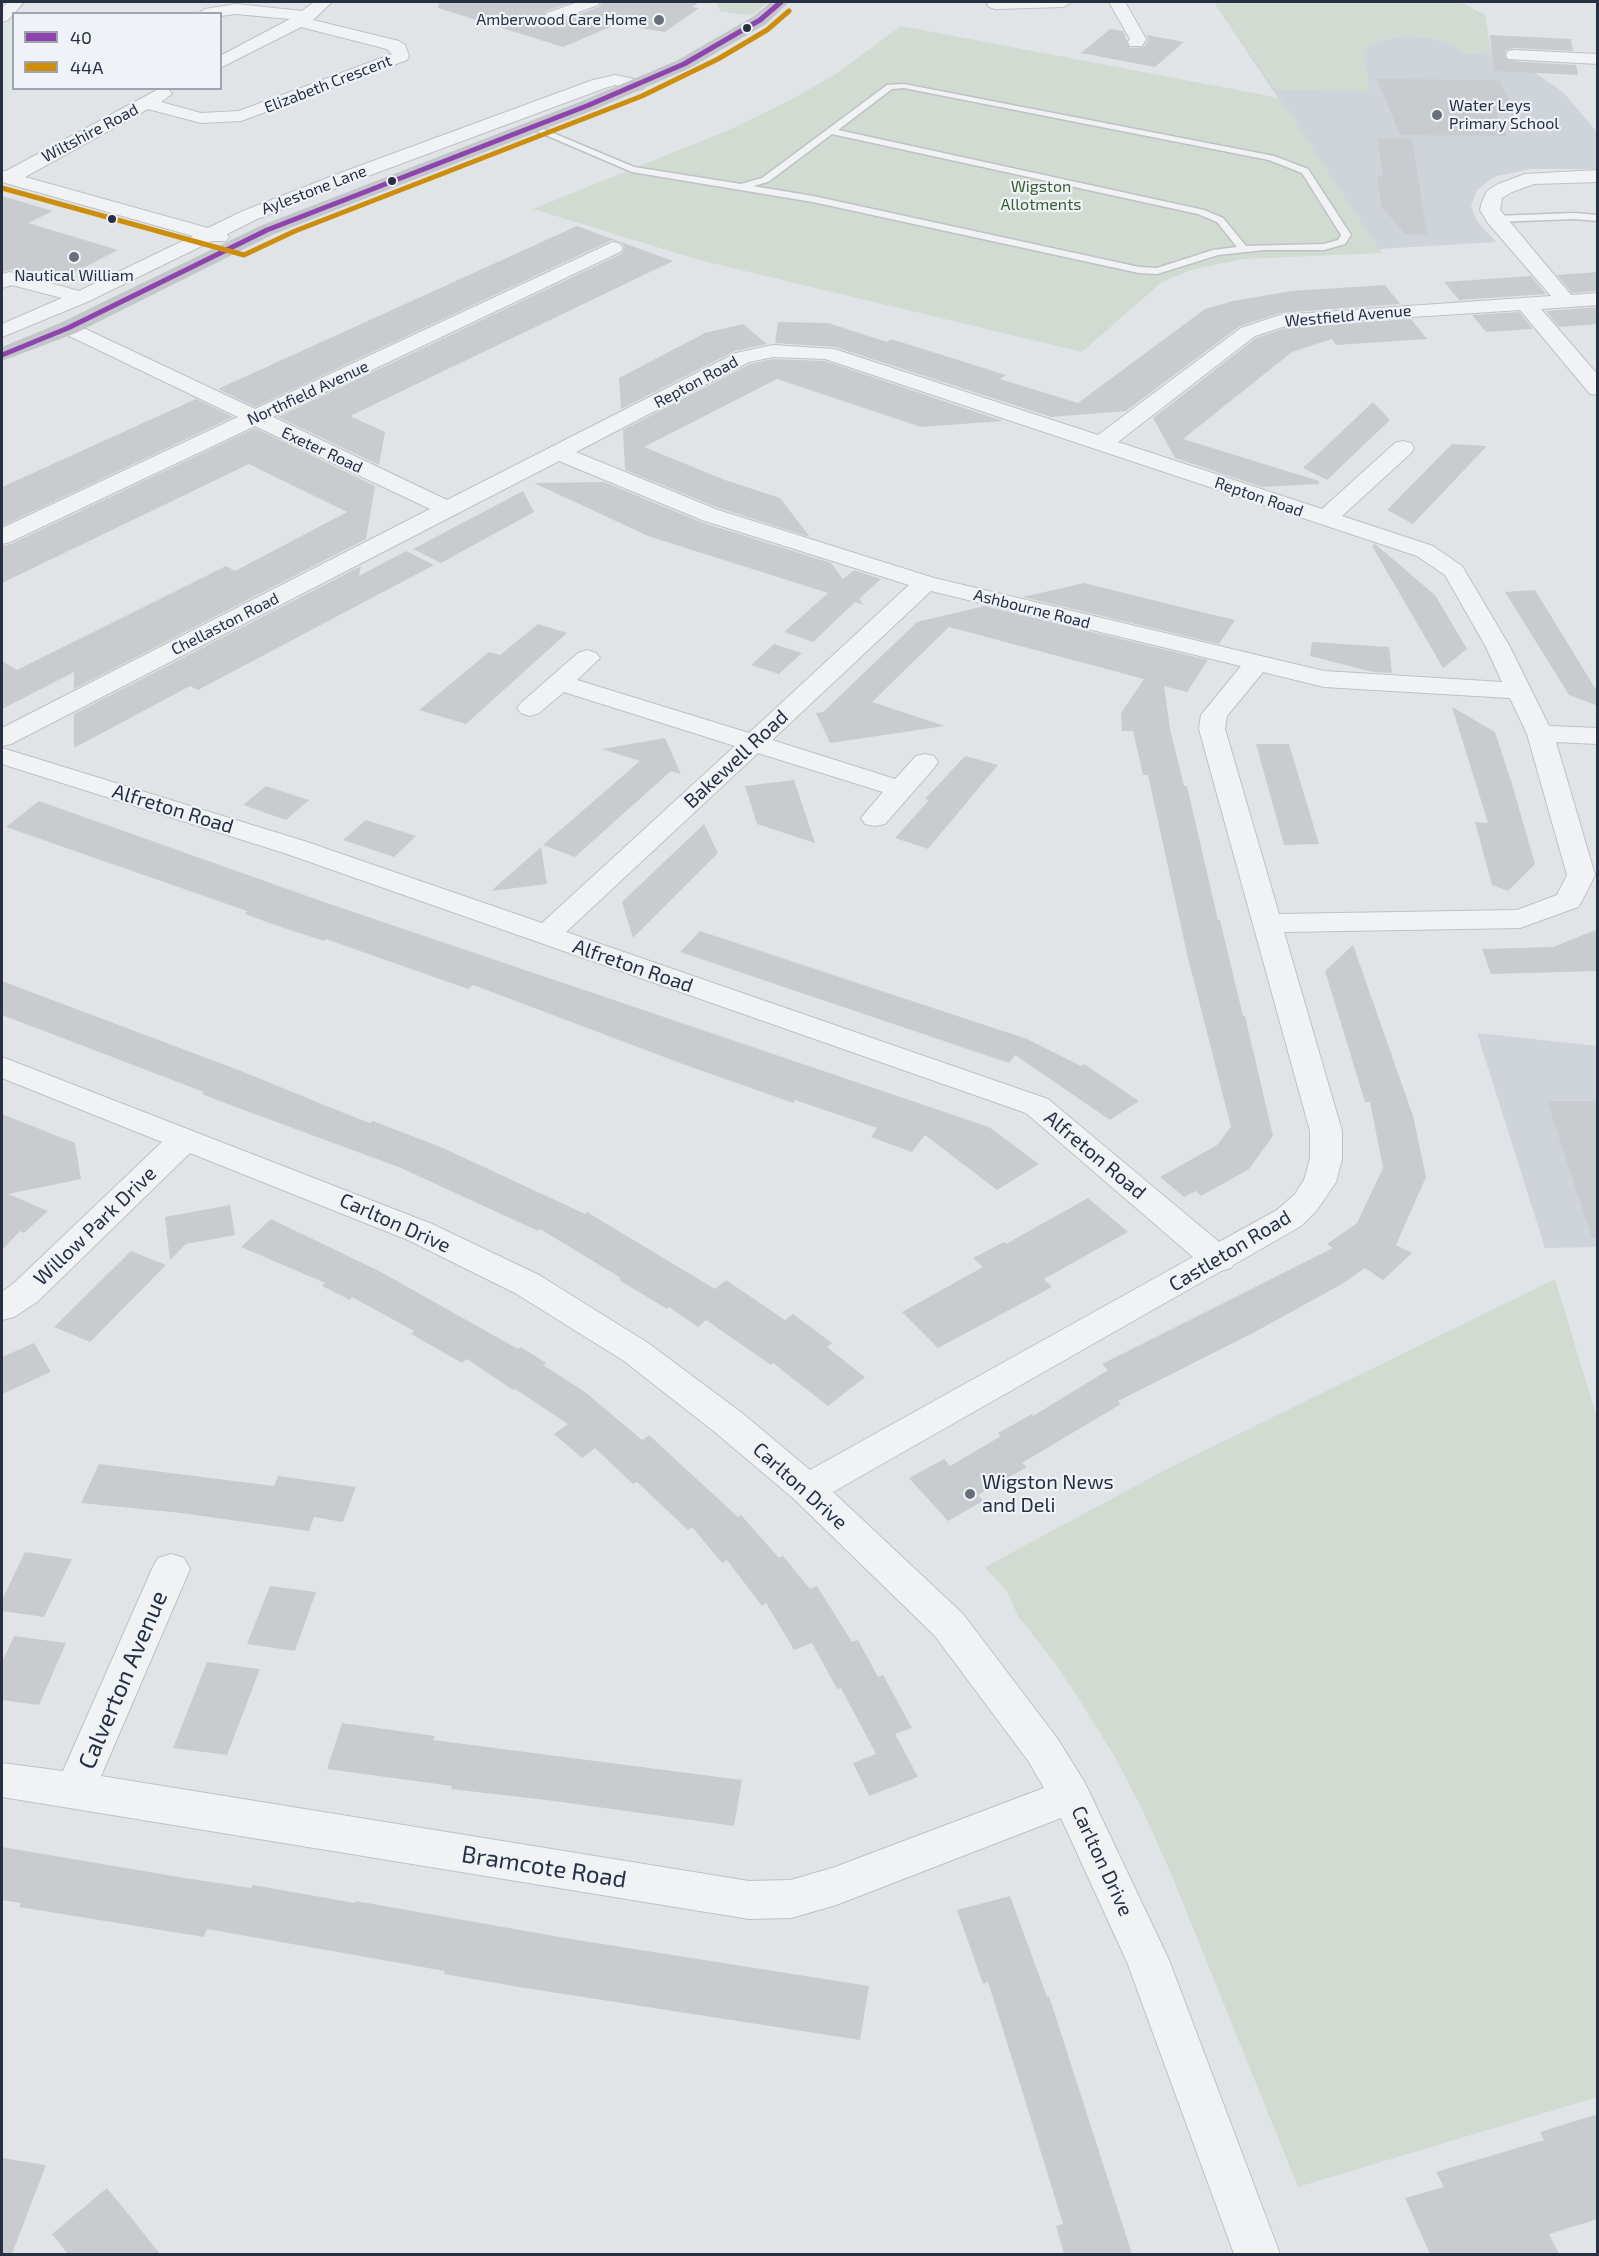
<!DOCTYPE html>
<html>
<head>
<meta charset="utf-8">
<style>
	body { margin:0 }
	#map { position:relative; width:1599px; height:2256px; overflow:hidden; background:#e1e4e7; font-family:"Exo 2",sans-serif }
	canvas { display:block }
	.frame { position:absolute; inset:0; border:3px solid #273041; pointer-events:none }
	.legend { position:absolute; left:12px; top:12px; width:210px; height:78px; box-sizing:border-box; background:#eff2f7; border:2px solid #9fa4ae; margin:0; padding:8px 10px; list-style:none; font-size:18px; color:#273041 }
	.legend li { display:flex; align-items:center; gap:12px; height:30px }
	.legend b { width:30px; border:2px solid #9fa4ae }
</style>
</head>
<body>
<div id="map">
<canvas width="1599" height="2256"></canvas>
<div class="frame"></div>
<ul class="legend">
<li><b style="height:8px;background:#8e44ad"></b>40</li>
<li><b style="height:8px;background:#cd8e0d"></b>44A</li>
</ul>
</div>
<script>
const ctx = document.querySelector('canvas').getContext('2d');
ctx.lineJoin = 'round';
function paint(path, color) { ctx.fillStyle = color; ctx.fill(path, 'evenodd'); }
const poly = rows => new Path2D(rows.map(r => 'M' + r).join(''));
function trace(path, color, width, dash) { ctx.strokeStyle = color; ctx.lineWidth = width; ctx.lineCap = dash ? 'butt' : 'round'; ctx.setLineDash(dash || []); ctx.stroke(path); }
function drawText(font, color, halo, rows, align = 'center') {
  ctx.font = font + ' "Exo 2",sans-serif'; ctx.lineWidth = 4.5; ctx.setLineDash([]); ctx.textBaseline = 'middle'; ctx.strokeStyle = halo; ctx.fillStyle = color; for (const [text, x, y, turn = 0] of rows) {
    ctx.save(); ctx.translate(x, y); ctx.rotate((+turn || 0) * Math.PI / 180); ctx.textAlign = isNaN(turn) ? turn : align; if (halo) ctx.strokeText(text, 0, 0); ctx.fillText(text, 0, 0); ctx.restore();
  }
}
paint(poly([
	[1214,2,1460,2,1485,15,1490,47,1506,53,1563,92,1597,132,1597,169,1531,169,1497,176,1487,182,1477,190,1471,206,1477,221,1496,242,1379,249],
	[1477,1033,1597,1046,1597,1247,1545,1248]
]), '#cfd3da');
paint(poly([
	[720,2,768,2,754,14,745,15,720,11,717,4],
	[1214,2,1460,2,1485,15,1490,47,1506,53,1466,54,1451,44,1429,38,1404,37,1383,40,1368,48,1364,56,1370,91,1275,90],
	[901,26,1280,98,1382,253,1244,259,1194,269,1162,282,1082,352,699,260,533,209,729,130,794,98,836,74],
	[1555,1279,1597,1418,1597,2097,1298,2187,1172,1876,1143,1811,1115,1757,1084,1707,1052,1659,1018,1616,1008,1593,985,1567,1167,1469]
]), '#d1dbd2');
paint(poly([
	[439,2,573,2,546,11,543,17,547,21,560,21,599,7,602,2,700,2,692,7,699,8,665,32,617,24,563,47,438,8],
	[1110,29,1123,31,1130,48,1144,47,1148,40,1147,35,1184,42,1155,67,1081,53],
	[1490,35,1571,39,1573,51,1514,48,1506,50,1504,56,1508,61,1576,65,1578,75,1494,71],
	[1377,79,1499,80,1517,115,1497,114,1507,136,1400,135],
	[1377,138,1412,139,1427,235,1405,234,1381,206,1377,176,1383,176],
	[2,196,53,211,28,223,118,250,56,282,11,270,2,272],
	[577,226,673,261,350,416,385,432,379,465,278,417,621,254,625,248,622,243,612,240,255,407,218,389],
	[1598,272,1598,291,1572,293,1557,275],
	[1531,276,1546,294,1459,300,1444,282],
	[1385,285,1400,304,1280,313,1240,326,1126,411,1051,417,835,347,775,343,778,322,828,323,887,342,891,339,1006,375,1000,379,1078,403,1205,309,1233,301,1291,291],
	[1598,307,1598,324,1559,327,1546,311],
	[1519,312,1533,329,1486,332,1472,315],
	[1411,319,1427,339,1336,345,1332,339,1292,352,1183,439,1319,481,1319,484,1262,487,1175,458,1153,418,1256,338,1289,327],
	[743,324,767,344,735,351,621,409,619,378,705,333],
	[773,359,825,361,1003,421,921,427,777,379,644,447,725,480,780,498,810,537,719,508,625,470,623,430,750,364],
	[196,399,233,417,2,526,2,487],
	[1373,402,1390,420,1327,480,1303,468],
	[255,428,375,486,366,539,74,689,74,672,2,709,2,661,17,670,226,566,235,571,347,512,249,464,2,583,2,546,11,544],
	[1452,444,1487,446,1413,524,1387,510],
	[604,482,701,522,831,563,843,579,854,570,881,579,859,599,864,605,855,602,813,642,784,632,828,593,648,536,534,483],
	[523,491,534,512,441,563,413,549],
	[1375,544,1435,595,1467,649,1443,668,1372,546],
	[406,551,434,565,198,690,190,686,74,748,74,714,361,566,359,576],
	[1084,583,1181,607,1235,620,1219,644,1023,597],
	[1535,590,1598,693,1598,706,1569,695,1505,592],
	[984,606,1208,660,1187,692,1164,686,1170,729,1184,786,1187,786,1218,920,1220,920,1243,1016,1245,1016,1273,1136,1249,1169,1201,1196,1196,1191,1184,1197,1160,1177,1217,1145,1231,1127,1187,954,1148,775,1143,775,1133,731,1122,731,1121,713,1144,679,949,627,872,702,945,726,830,743,816,713,823,712,917,622],
	[538,624,567,633,466,724,419,710,489,652,500,655],
	[1312,642,1389,647,1392,673,1373,672,1310,656],
	[774,644,802,653,779,674,751,665],
	[1452,707,1495,732,1512,784,1535,864,1508,891,1492,885,1475,822,1488,823],
	[665,738,681,774,671,771,575,857,543,845,640,761,602,749],
	[1256,744,1289,744,1319,844,1284,845],
	[965,756,998,765,928,849,895,838,929,800,925,799],
	[794,780,815,843,757,824,745,786],
	[266,786,287,793,309,800,286,820,243,805],
	[39,801,324,902,989,1127,1039,1164,997,1190,925,1135,912,1152,871,1137,877,1128,795,1100,793,1103,680,1063,473,985,468,989,326,939,324,941,275,925,245,914,247,911,6,827],
	[366,820,416,836,394,857,343,840],
	[704,824,718,853,633,938,622,902],
	[541,847,547,884,491,891],
	[1598,929,1598,971,1491,974,1482,949,1553,947],
	[700,931,1027,1039,1081,1066,1084,1064,1139,1101,1110,1120,1015,1055,1009,1063,680,952],
	[1353,945,1413,1116,1426,1177,1396,1245,1412,1253,1383,1280,1365,1268,1342,1284,1253,1333,1118,1401,1121,1404,1022,1463,1027,1467,978,1495,983,1501,948,1521,909,1478,944,1459,950,1466,1001,1436,998,1433,1032,1414,1033,1416,1108,1370,1102,1364,1333,1248,1327,1244,1357,1223,1383,1168,1370,1102,1365,1102,1325,971],
	[2,981,241,1071,344,1113,370,1123,373,1121,443,1148,585,1214,587,1212,715,1289,726,1280,785,1320,793,1314,832,1343,827,1347,865,1377,828,1406,773,1363,771,1365,706,1320,698,1327,669,1307,667,1309,619,1280,621,1278,540,1229,538,1231,401,1168,225,1103,202,1094,204,1092,2,1015],
	[1547,1101,1598,1101,1598,1237,1592,1238],
	[2,1114,75,1143,81,1179,8,1194,48,1211,24,1233,20,1231,2,1250],
	[1088,1198,1128,1232,1044,1279,1052,1287,938,1348,902,1312,983,1267,973,1258,1004,1242,1006,1244],
	[230,1205,235,1235,186,1244,170,1260,165,1217],
	[271,1219,379,1271,518,1349,521,1347,546,1363,543,1365,585,1392,642,1440,649,1435,738,1517,741,1515,779,1558,783,1556,810,1589,817,1586,852,1642,858,1640,878,1677,883,1675,912,1728,895,1734,918,1777,869,1796,853,1763,876,1754,841,1688,837,1689,812,1643,794,1650,766,1603,762,1606,727,1560,722,1563,692,1527,688,1530,637,1482,633,1484,595,1448,582,1458,554,1434,568,1424,515,1389,513,1390,467,1359,462,1363,411,1334,414,1331,352,1297,350,1300,322,1286,325,1283,241,1247],
	[131,1251,166,1265,90,1342,54,1327],
	[34,1343,51,1372,2,1394,2,1357],
	[99,1464,274,1486,278,1476,356,1487,343,1522,314,1517,309,1531,181,1513,81,1503],
	[25,1552,72,1559,44,1617,2,1611,2,1600],
	[270,1586,316,1592,295,1651,247,1644],
	[14,1636,66,1643,39,1705,2,1700,2,1662],
	[207,1662,260,1669,227,1755,173,1748],
	[342,1723,435,1736,433,1740,742,1780,734,1826,554,1801,451,1789,452,1786,327,1769],
	[2,1847,185,1878,251,1888,253,1885,355,1903,356,1901,571,1939,869,1986,860,2040,525,1988,444,1974,445,1971,207,1929,204,1937,19,1907,21,1903,2,1900],
	[1010,1896,1047,1997,1049,1996,1132,2254,1064,2254,1056,2226,1063,2224,1020,2084,988,1982,983,1984,957,1910],
	[1598,2114,1598,2219,1549,2234,1559,2254,1430,2254,1405,2198,1444,2187,1436,2172,1544,2140,1540,2132],
	[2,2158,46,2165,12,2254,2,2254],
	[107,2188,133,2220,160,2254,68,2254,52,2234]
]), '#c9cccf');
const lane = poly([
	[904,84,1274,156,1308,169,1351,235,1345,244,1324,250,1264,250,1218,255,1157,274,1139,273,813,202,632,172,527,127,534,125,634,167,741,184,762,178,887,85,904,84],
	[904,88,1269,160,1302,173,1341,235,1338,240,1324,244,1246,246,1223,218,1204,210,838,130,892,89,904,88],
	[832,134,1198,214,1217,222,1237,247,1213,250,1157,268,1139,267,813,196,753,186,768,182,832,134],
	[1574,213,1598,215,1598,221,1574,219,1495,222,1490,219,1495,216,1574,213]
]);
const street = poly([
	[8,2,24,2,8,20,2,22,2,8,8,2],
	[314,2,332,2,313,20,399,41,405,45,409,56,407,60,241,121,201,123,148,109,25,177,208,228,243,211,343,172,593,80,615,75,643,81,646,85,643,89,637,90,615,85,605,88,357,180,257,219,227,234,229,237,226,241,212,241,87,302,2,337,2,324,62,298,12,285,2,288,2,274,10,272,79,291,193,236,2,182,2,171,6,171,157,90,163,89,169,90,172,94,161,102,201,113,239,111,392,54,387,49,301,27,220,68,220,56,290,19,236,14,220,16,220,14,197,14,205,9,236,4,302,11,314,2],
	[578,2,600,2,598,5,559,19,547,19,545,16,547,13,578,2],
	[989,2,1072,2,1064,7,995,9,989,7,987,4,989,2],
	[1109,2,1125,2,1146,39,1142,46,1130,46,1128,42,1130,39,1109,2],
	[1514,50,1598,54,1598,64,1508,59,1506,55,1508,51,1514,50],
	[1598,170,1598,182,1534,184,1512,192,1502,198,1500,210,1571,295,1598,293,1598,305,1541,309,1598,375,1598,395,1590,394,1520,310,1289,325,1255,336,1118,442,1322,509,1395,443,1403,441,1411,443,1414,448,1411,453,1342,516,1433,546,1462,566,1510,647,1549,726,1598,728,1598,744,1556,742,1595,875,1582,901,1578,907,1520,928,1284,932,1342,1131,1342,1159,1336,1182,1317,1210,1301,1226,1233,1265,1231,1268,1221,1271,833,1492,963,1614,1057,1738,1085,1783,1169,1960,1280,2254,1234,2254,1127,1962,1061,1818,836,1905,791,1918,749,1919,2,1797,2,1763,63,1771,152,1569,158,1558,171,1554,184,1558,190,1569,101,1776,749,1881,791,1880,835,1867,1044,1788,1029,1762,935,1636,794,1499,716,1433,624,1361,515,1293,408,1240,190,1153,37,1302,14,1317,2,1320,2,1292,13,1284,162,1142,2,1078,2,1057,432,1224,539,1275,648,1343,742,1413,810,1470,1193,1257,1026,1113,284,853,2,764,2,748,304,841,542,923,735,746,564,692,539,713,530,716,521,713,517,708,521,703,578,653,587,650,596,653,600,658,577,680,749,733,909,585,702,520,559,461,11,744,2,746,2,728,430,509,255,426,10,542,2,544,2,528,238,417,61,332,58,328,61,324,68,322,75,324,255,409,613,242,620,244,623,248,620,252,273,417,447,500,736,353,773,345,834,349,1098,435,1241,328,1280,315,1551,296,1488,223,1480,210,1482,202,1487,191,1498,184,1525,174,1598,170],
	[773,357,825,359,1417,556,1445,575,1486,647,1502,682,1324,671,934,578,718,510,576,452,749,362,773,357],
	[931,591,1241,666,1201,715,1199,729,1310,1131,1310,1159,1304,1180,1295,1194,1277,1210,1219,1242,1048,1099,566,932,758,753,883,792,861,818,865,824,875,826,885,824,934,768,938,762,934,756,925,754,916,756,895,779,772,740,931,591],
	[1263,672,1324,687,1510,698,1527,734,1567,875,1557,895,1517,910,1279,914,1225,729,1227,716,1263,672]
]);
trace(lane, '#bfc2c5', 3);
trace(street, '#bfc2c5', 2);
paint(lane, '#f1f2f3');
paint(street, '#f1f2f3');
paint(poly([
	[771,2,789,2,766,24,690,68,596,109,274,234,76,333,2,361,2,347,60,323,260,226,582,101,678,60,754,16,771,2]
]), '#c2c5c9');
trace(poly([
	[2,355,68,328,267,230,589,105,684,64,760,20,781,2]
]), '#8e44ad', 5);
trace(poly([
	[2,188,244,255,295,231,642,96,718,59,767,30,789,11]
]), '#cd8e0d', 5);
for (const [x, y, r, color] of [
	[659,20,6,"#686f7b"],
	[747,28,5,"#273041"],
	[1437,115,6,"#686f7b"],
	[392,181,5,"#273041"],
	[112,219,5,"#273041"],
	[74,257,6,"#686f7b"],
	[970,1494,6,"#686f7b"]
]) { const dot = new Path2D(); dot.arc(x, y, r, 0, 2 * Math.PI); ctx.fillStyle = color; ctx.fill(dot); trace(dot, '#eff2f7', 2); }
drawText('16px', '#273041', '#eff2f7', [
	["Amberwood Care Home",647,20],
	["Water Leys",1449,106,"left"],
	["Primary School",1449,124,"left"],
	["Nautical William",74,276,"center"]
], 'right');
drawText('16px', '#273041', '#eff2f7', [
	["Elizabeth Crescent",328,84,-21],
	["Wiltshire Road",90,133,-28],
	["Aylestone Lane",314,190,-21],
	["Westfield Avenue",1348,316,-5],
	["Repton Road",696,382,-28],
	["Northfield Avenue",308,393,-25],
	["Exeter Road",322,450,25],
	["Repton Road",1259,497,19],
	["Ashbourne Road",1032,609,14],
	["Chellaston Road",225,624,-27]
]);
drawText('16px', '#3a5e34', '#eff2f7', [
	["Wigston",1041,187],
	["Allotments",1041,205]
]);
drawText('20px', '#273041', '#eff2f7', [
	["Bakewell Road",736,759,-43],
	["Alfreton Road",173,809,17],
	["Alfreton Road",633,966,19],
	["Alfreton Road",1095,1155,40],
	["Carlton Drive",395,1223,24],
	["Willow Park Drive",95,1226,-44],
	["Castleton Road",1230,1251,-31],
	["Carlton Drive",800,1486,42],
	["Carlton Drive",1102,1861,65]
]);
drawText('20px', '#273041', '#eff2f7', [
	["Wigston News",982,1482],
	["and Deli",982,1505]
], 'left');
drawText('24px', '#273041', '#eff2f7', [
	["Calverton Avenue",123,1680,-67],
	["Bramcote Road",544,1867,9]
]);
</script>
</body>
</html>
